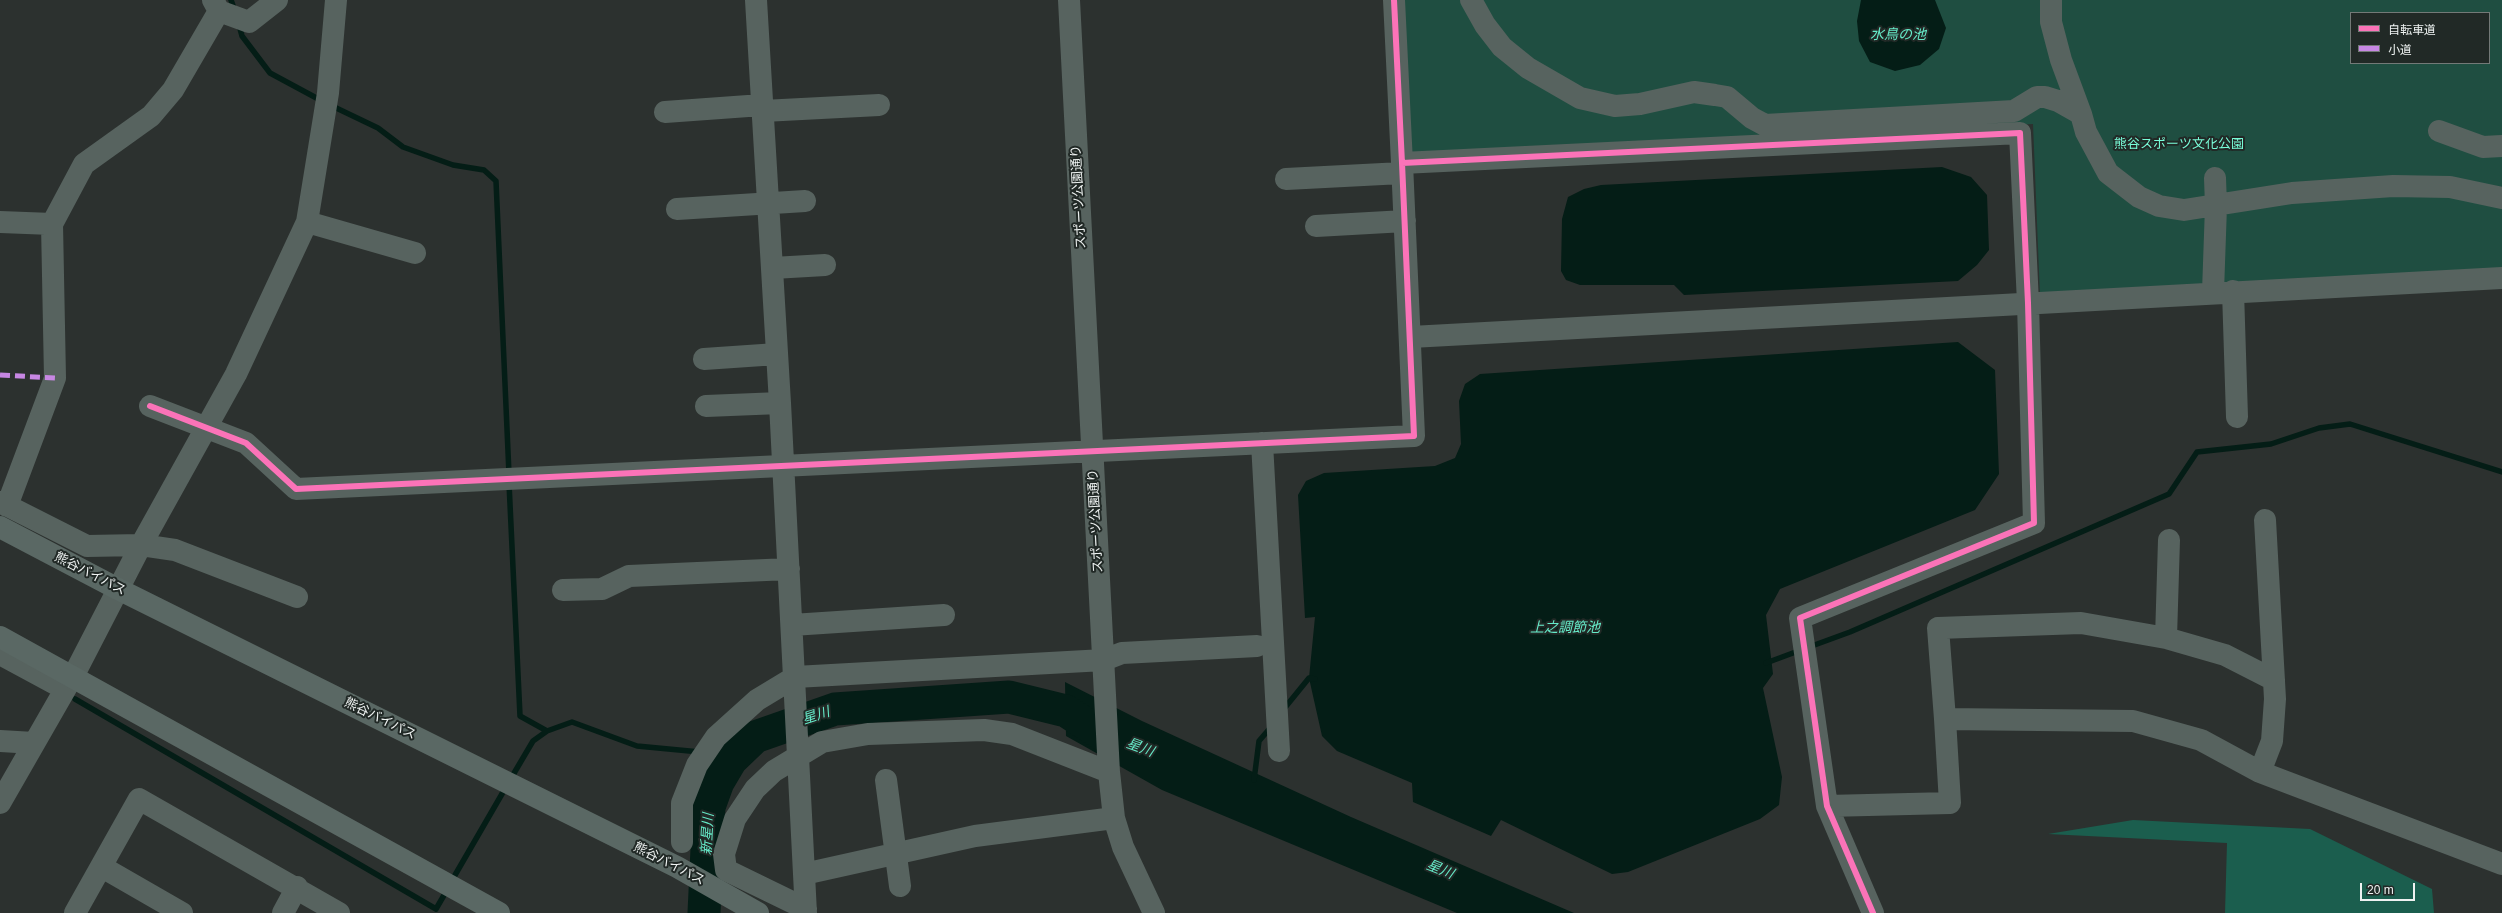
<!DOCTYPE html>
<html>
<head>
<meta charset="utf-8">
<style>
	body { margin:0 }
	#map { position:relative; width:2502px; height:913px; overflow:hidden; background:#2c312f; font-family:Arial,"Noto Sans JP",sans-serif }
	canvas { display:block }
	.legend { position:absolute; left:2350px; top:12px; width:140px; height:52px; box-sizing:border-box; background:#212926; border:1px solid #737977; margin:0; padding:5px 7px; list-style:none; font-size:12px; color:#eef2f1 }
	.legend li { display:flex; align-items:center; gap:8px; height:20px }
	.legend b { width:20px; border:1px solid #737977 }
	.scale { position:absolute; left:2360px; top:883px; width:55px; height:18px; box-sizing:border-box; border:2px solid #eef2f1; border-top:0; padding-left:5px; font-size:12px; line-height:14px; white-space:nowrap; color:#eef2f1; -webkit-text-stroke:3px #212926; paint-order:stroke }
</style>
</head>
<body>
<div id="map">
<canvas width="2502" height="913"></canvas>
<ul class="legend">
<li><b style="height:5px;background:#fb73b8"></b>自転車道</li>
<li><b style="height:5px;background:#c787e3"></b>小道</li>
</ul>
<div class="scale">20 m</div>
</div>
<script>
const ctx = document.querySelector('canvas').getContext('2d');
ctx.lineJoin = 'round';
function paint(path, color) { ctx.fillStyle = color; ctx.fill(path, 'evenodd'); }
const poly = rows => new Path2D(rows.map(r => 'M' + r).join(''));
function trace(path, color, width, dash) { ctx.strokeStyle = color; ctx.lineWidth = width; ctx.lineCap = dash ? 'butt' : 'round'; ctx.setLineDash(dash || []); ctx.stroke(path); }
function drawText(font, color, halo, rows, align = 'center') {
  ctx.font = font + ' Arial,"Noto Sans JP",sans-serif'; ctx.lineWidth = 4; ctx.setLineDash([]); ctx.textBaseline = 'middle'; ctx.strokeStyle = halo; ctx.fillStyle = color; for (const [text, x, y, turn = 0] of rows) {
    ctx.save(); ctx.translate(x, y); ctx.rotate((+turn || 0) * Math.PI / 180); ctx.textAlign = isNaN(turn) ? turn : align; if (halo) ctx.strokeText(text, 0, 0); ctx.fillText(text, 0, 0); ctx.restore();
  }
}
paint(poly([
	[1400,0,2502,0,2502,271,2040,296,2033,124,1407,155],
	[2351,13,2489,13,2489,63,2351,63]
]), '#1f4e41');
paint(poly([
	[2133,820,2310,829,2432,889,2434,913,2225,913,2227,843,2048,834]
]), '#1b5e4e');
paint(poly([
	[1861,0,1935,0,1946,28,1939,49,1920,65,1895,71,1870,62,1859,41,1857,21],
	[1942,167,1971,177,1987,195,1989,250,1977,265,1958,281,1684,295,1674,285,1580,285,1566,280,1561,271,1562,219,1568,197,1584,189,1601,185],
	[1958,342,1995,370,1999,474,1975,510,1780,589,1766,615,1773,674,1763,688,1782,777,1779,805,1760,819,1628,872,1612,874,1501,820,1491,836,1413,802,1412,783,1337,751,1322,736,1309,678,1315,617,1305,618,1298,495,1306,481,1324,473,1435,466,1455,458,1461,444,1459,401,1465,384,1480,374],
	[1065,682,1142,721,1351,817,1574,913,1457,913,1162,790,1066,736]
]), '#041d16');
trace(poly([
	[231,0,235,11],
	[239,25,242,36,270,73,322,101],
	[330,105,378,128,403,147,453,165,484,170,496,181,509,474],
	[509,483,520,716,547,731],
	[1809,647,1850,632,2169,494,2197,452,2271,444,2319,428,2350,424,2502,472],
	[1766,663,1801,650],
	[75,699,436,909,447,890],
	[1283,710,1309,678,1315,679],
	[710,755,731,760],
	[510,780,533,741,547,731,572,722,637,746,700,752],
	[1254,780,1259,741,1271,727],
	[451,882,506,787]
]), '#041d16', 5.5);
trace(poly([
	[704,913,709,807,718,782,731,760,755,737,835,709,1009,697,1066,711,1103,735]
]), '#041d16', 33);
trace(poly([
	[213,0,219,11,249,22,277,0],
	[756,0,780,403,806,913],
	[1069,0,1109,772,1114,818,1123,847,1154,913],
	[1394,0,1402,163,2020,133,2028,303,2034,523,1800,618,1827,806,1873,913],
	[1471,0,1485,25,1502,47,1528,68,1580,98,1615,106,1640,104,1694,92,1715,95,1727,97,1752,118,1765,125,2014,111,2037,97,2045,97,2058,101,2081,114,2086,132,2108,173,2139,197,2159,206,2184,210,2292,193,2393,186,2450,187,2502,198],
	[2051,0,2051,22,2061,60,2081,114],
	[763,111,879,105],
	[665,112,762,105],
	[2439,131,2483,147,2502,146],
	[1286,179,1402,173],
	[677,209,805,201],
	[0,222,52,224],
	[307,222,415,253],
	[1316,226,1405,221],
	[773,268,825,265],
	[2233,291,2237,417],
	[2213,292,2216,206,2215,178],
	[1411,337,2502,278],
	[704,359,777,354],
	[150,406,246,443,296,489,1414,436,1402,163],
	[706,406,780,403],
	[1262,443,1279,751],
	[0,502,87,546,141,545,175,550,297,597],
	[7,506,55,378,52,224,84,164,151,116,173,90,219,11],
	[563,590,602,589,629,576,789,569],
	[792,625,944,615],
	[2166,638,2169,540],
	[0,654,65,689],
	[1945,719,1938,628,2081,623,2166,638,2225,655,2274,680],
	[0,741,34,743],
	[2260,772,2272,741,2275,699,2265,520],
	[886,780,900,886],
	[0,803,78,667,141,545,236,374,307,222,328,93,336,0],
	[1827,806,1950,803,1945,719,2133,721,2201,740,2260,772,2502,864],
	[682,842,682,803,697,765,716,737,757,700,795,677,1104,660,1122,653,1257,646],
	[102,867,182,913],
	[804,874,975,836,1114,818],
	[806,909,726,870,724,854,735,819,755,789,774,771,822,742,868,734,984,730,1012,734,1109,772],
	[75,913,139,799,339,913],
	[283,913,297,887]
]), '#57635f', 22);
trace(poly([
	[0,527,118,589,677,867,758,913],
	[0,637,499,913]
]), '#5a6864', 22);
trace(poly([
	[0,375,55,378]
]), '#c787e3', 5, [10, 5]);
trace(poly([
	[1394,0,1402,163,2020,133,2028,303,2034,523,1800,618,1827,806,1873,913],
	[150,406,246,443,296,489,1414,436,1402,163]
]), '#fb73b8', 6);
drawText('13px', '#79fdd9', '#212926', [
	["熊谷スポーツ文化公園",2179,144]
]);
drawText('13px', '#eef2f1', '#212926', [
	["スポーツ公園通り",1079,197,-93],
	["スポーツ公園通り",1096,521,-93],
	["熊谷バイパス",90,574,27],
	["熊谷バイパス",380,719,26],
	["熊谷バイパス",669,864,27]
]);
drawText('italic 14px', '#66ebc9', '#212926', [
	["水鳥の池",1898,35],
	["上之調節池",1565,628],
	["星川",816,716,-18],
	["星川",1140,748,20],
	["新星川",708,834,-87],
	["星川",1440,870,22]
]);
</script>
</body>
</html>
